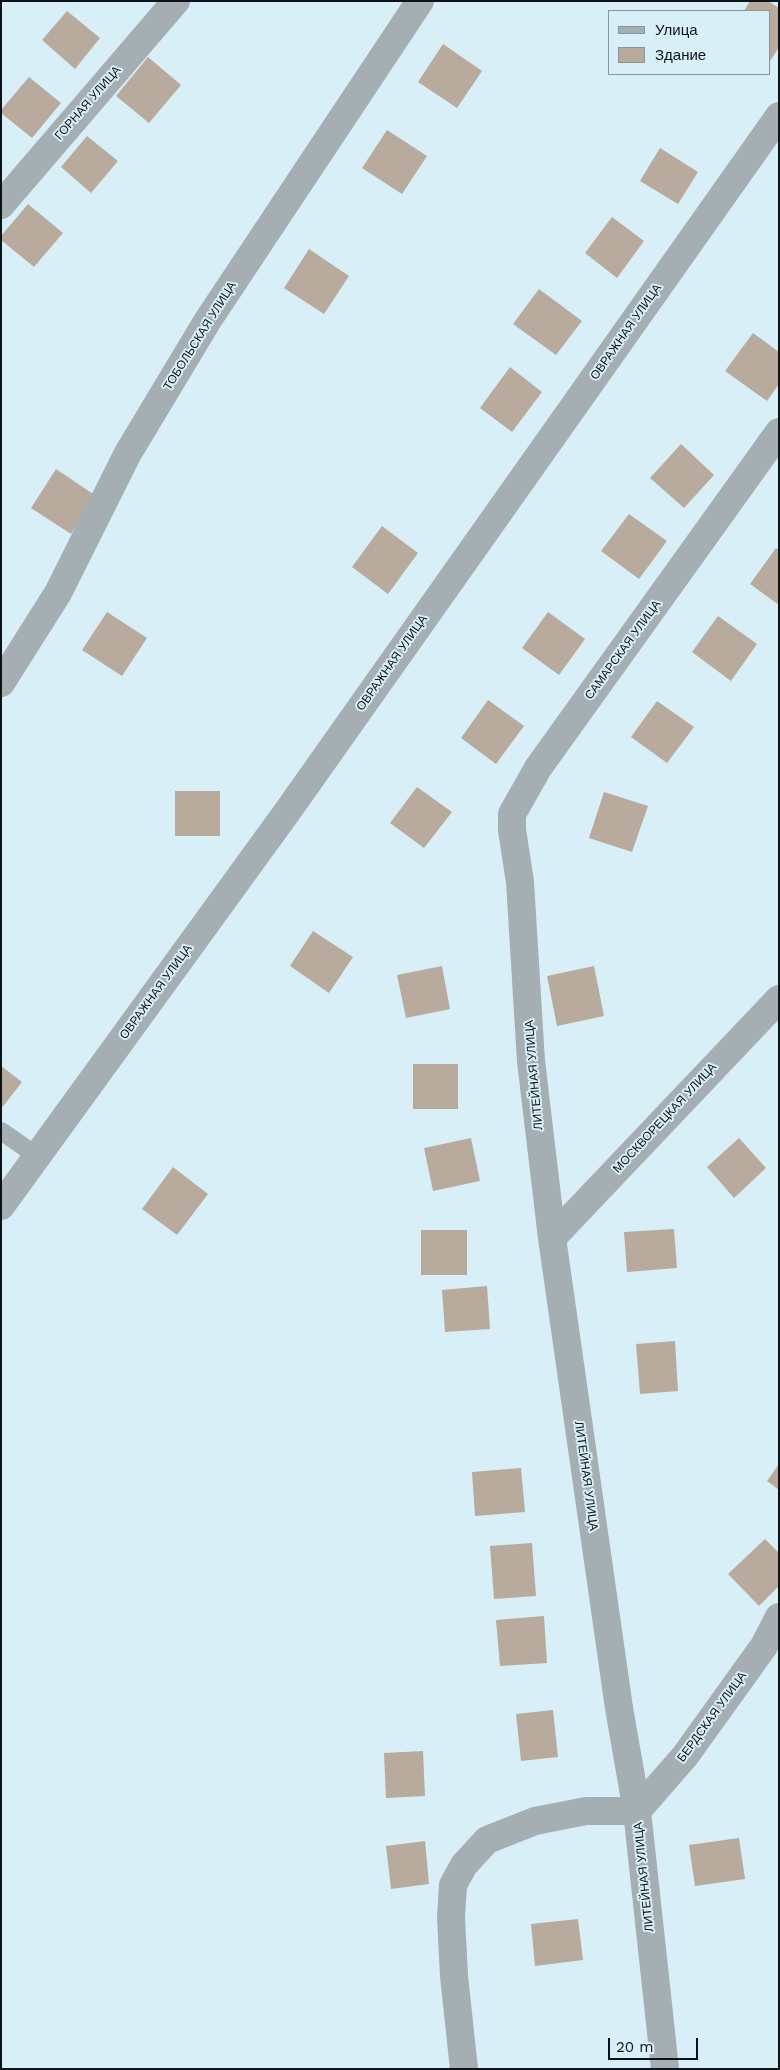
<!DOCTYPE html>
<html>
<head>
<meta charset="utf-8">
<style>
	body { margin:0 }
	#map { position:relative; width:780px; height:2070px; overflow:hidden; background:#d9eff8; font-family:"Work Sans",sans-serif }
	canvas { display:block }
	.frame { position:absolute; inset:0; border:2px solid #0c1417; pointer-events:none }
	.legend { position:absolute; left:608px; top:10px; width:162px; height:65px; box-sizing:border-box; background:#d9eff8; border:1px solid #87979e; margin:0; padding:6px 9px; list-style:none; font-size:15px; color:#0c1417 }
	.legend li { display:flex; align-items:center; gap:10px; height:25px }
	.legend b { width:25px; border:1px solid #87979e }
	.scale { position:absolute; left:608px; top:2038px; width:90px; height:22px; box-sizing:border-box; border:2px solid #0c1417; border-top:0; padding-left:6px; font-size:15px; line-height:18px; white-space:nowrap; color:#0c1417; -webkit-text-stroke:4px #d9eff8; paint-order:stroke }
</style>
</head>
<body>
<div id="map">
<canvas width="780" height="2070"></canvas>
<div class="frame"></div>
<ul class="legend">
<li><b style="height:6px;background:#a5aeb2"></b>Улица</li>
<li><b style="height:14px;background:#b8aa9c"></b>Здание</li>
</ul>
<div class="scale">20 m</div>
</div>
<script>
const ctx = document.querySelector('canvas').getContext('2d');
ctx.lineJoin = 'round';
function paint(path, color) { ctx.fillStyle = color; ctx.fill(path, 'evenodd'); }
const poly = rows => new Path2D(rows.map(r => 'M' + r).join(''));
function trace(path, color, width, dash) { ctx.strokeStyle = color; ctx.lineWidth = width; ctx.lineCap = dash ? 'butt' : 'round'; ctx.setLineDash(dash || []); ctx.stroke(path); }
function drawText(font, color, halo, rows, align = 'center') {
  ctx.font = font + ' "Work Sans",sans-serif'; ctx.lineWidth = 4; ctx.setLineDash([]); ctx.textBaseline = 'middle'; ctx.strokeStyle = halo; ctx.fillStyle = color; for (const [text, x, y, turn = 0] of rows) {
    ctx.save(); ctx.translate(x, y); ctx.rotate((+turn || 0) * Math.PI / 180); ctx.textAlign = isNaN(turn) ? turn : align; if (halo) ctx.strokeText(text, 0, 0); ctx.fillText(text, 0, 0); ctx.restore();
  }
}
paint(poly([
	[750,1,768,1,779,8,779,47,769,63,769,11,744,11],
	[67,11,100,38,75,69,42,40],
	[443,44,482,71,457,108,418,82],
	[148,57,181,85,149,123,116,96],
	[29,77,61,103,32,138,1,113,1,110],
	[387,130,427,156,402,194,362,168],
	[87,136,118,161,91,193,61,167],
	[660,148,698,172,678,204,640,181],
	[28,204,63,233,34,267,1,240,1,236],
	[612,217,644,241,617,278,585,253],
	[309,249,349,276,324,314,284,288],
	[539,289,582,321,556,355,513,324],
	[753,333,779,352,779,384,767,401,725,371],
	[510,367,542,392,512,432,480,408],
	[681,444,714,475,684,508,650,478],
	[56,469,96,496,71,534,31,508],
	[629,514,667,541,639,579,601,551],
	[382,526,418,553,388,594,352,567],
	[776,548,779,550,779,605,750,584],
	[107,612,147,638,122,676,82,650],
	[548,612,585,639,559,675,522,648],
	[718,616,757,644,731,681,692,652],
	[488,700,524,726,496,764,461,738],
	[657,701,694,727,667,763,631,737],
	[417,787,452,812,424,848,390,823],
	[175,791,220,791,220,836,175,836],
	[604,792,648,806,632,852,589,838],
	[313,931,353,957,329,993,290,966],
	[442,966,450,1009,406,1018,397,975],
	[594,966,604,1016,557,1026,547,976],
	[413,1064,458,1064,458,1109,413,1109],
	[1,1066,22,1082,1,1109],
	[471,1138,480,1181,433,1191,424,1148],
	[739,1138,766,1168,734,1198,707,1167],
	[173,1167,208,1194,177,1235,142,1209],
	[674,1229,677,1268,627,1272,624,1232],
	[421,1230,467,1230,467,1275,421,1275],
	[487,1286,490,1329,445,1332,442,1290],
	[675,1341,678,1391,640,1394,636,1344],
	[779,1464,779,1490,767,1481],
	[521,1468,525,1512,475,1516,472,1472],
	[765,1539,779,1553,779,1586,759,1606,728,1574],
	[532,1543,536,1596,494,1599,490,1546],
	[544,1616,547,1663,500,1666,496,1620],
	[553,1710,558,1757,521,1761,516,1714],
	[423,1751,425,1796,386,1798,384,1753],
	[739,1838,745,1879,695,1886,689,1845],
	[425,1841,429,1884,391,1889,386,1846],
	[578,1919,583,1960,535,1966,531,1924]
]), '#b8aa9c');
trace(poly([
	[1,1131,37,1156]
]), '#a5aeb2', 18);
trace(poly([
	[1,205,176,1],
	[1,683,58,593,128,453,208,320,420,1],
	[1,1206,287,812,779,116],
	[552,1238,779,999],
	[464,2069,454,1976,451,1917,453,1885,464,1865,487,1840,535,1821,586,1811,637,1811,685,1756,764,1646,779,1617],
	[665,2069,637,1811,619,1708,552,1238,531,1061,520,882,512,830,512,814,538,768,779,432]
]), '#a5aeb2', 28);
drawText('12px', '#0c1417', '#d9eff8', [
	["ГОРНАЯ УЛИЦА",88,103,-49],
	["ОВРАЖНАЯ УЛИЦА",626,332,-55],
	["ТОБОЛЬСКАЯ УЛИЦА",200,336,-58],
	["САМАРСКАЯ УЛИЦА",623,650,-54],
	["ОВРАЖНАЯ УЛИЦА",392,663,-55],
	["ОВРАЖНАЯ УЛИЦА",156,992,-54],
	["ЛИТЕЙНАЯ УЛИЦА",534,1075,-95],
	["МОСКВОРЕЦКАЯ УЛИЦА",665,1118,-47],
	["ЛИТЕЙНАЯ УЛИЦА",586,1476,82],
	["БЕРДСКАЯ УЛИЦА",712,1717,-54],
	["ЛИТЕЙНАЯ УЛИЦА",644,1877,-96]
]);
</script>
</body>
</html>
